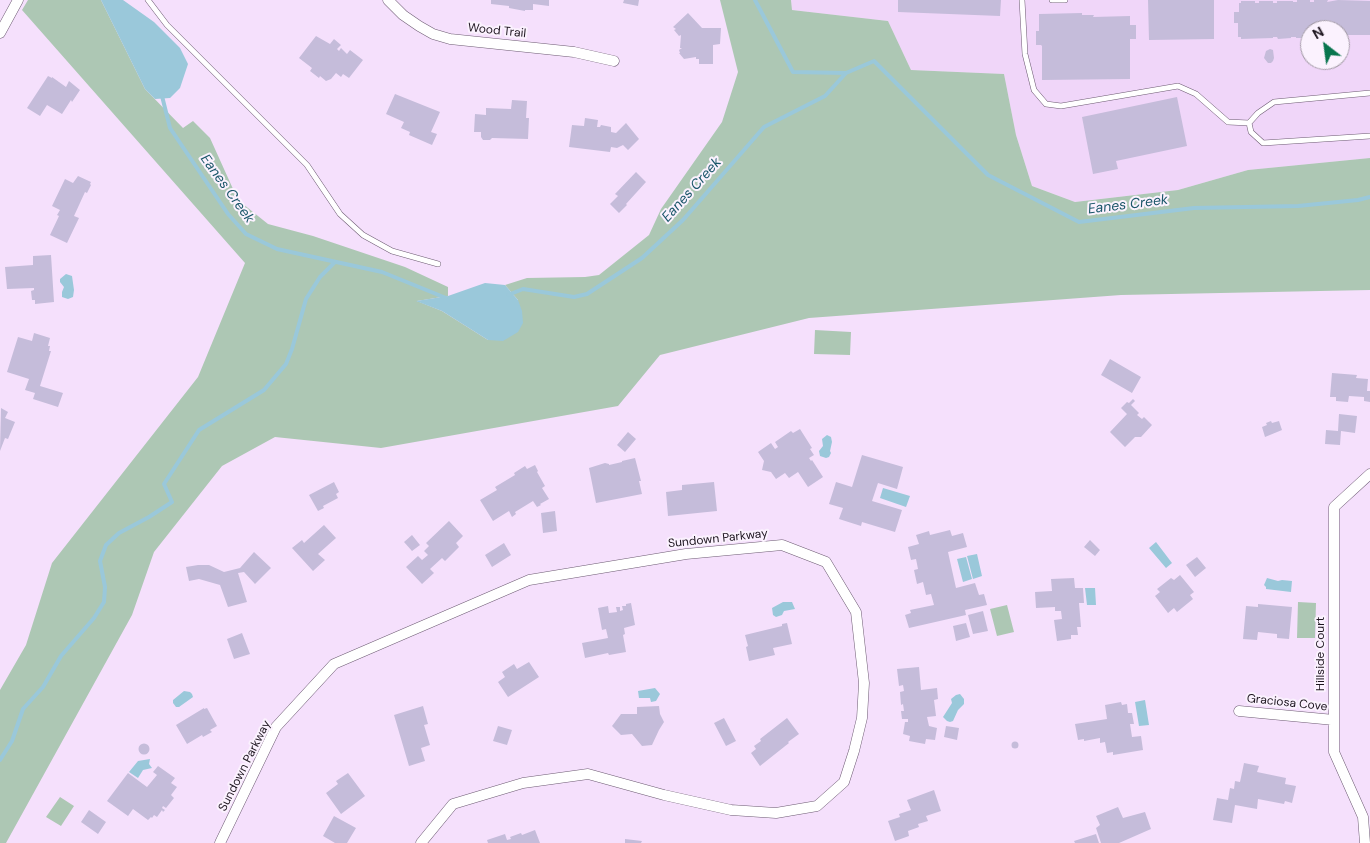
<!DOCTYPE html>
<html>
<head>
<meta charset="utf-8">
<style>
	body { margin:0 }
	#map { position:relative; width:1370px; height:843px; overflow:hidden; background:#f5e0fc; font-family:"DM Sans",sans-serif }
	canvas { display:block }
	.north { position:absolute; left:1300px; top:20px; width:50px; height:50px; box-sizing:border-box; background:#fbf2fe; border:1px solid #a29aa5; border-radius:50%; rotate:330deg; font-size:14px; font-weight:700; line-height:20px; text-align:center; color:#1d151f }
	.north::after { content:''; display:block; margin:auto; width:18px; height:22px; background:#08754e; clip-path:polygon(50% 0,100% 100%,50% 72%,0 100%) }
</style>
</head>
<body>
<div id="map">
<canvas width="1370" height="843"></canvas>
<div class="north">N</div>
</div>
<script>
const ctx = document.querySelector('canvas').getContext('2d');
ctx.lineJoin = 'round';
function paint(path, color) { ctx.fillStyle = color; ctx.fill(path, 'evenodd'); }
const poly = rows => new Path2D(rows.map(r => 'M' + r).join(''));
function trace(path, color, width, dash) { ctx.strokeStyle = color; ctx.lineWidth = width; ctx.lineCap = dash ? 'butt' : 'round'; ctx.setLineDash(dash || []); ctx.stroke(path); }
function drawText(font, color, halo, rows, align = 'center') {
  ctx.font = font + ' "DM Sans",sans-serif'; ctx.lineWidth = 4; ctx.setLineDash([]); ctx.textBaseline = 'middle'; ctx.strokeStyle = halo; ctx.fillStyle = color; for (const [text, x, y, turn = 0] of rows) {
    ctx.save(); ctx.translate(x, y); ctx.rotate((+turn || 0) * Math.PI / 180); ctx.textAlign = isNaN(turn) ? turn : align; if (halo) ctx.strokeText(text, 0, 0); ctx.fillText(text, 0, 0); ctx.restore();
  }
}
paint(poly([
	[791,0,1370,0,1370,158,1248,170,1178,190,1075,202,1032,186,1016,135,1004,74,911,70,888,21,792,10],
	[1310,30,1340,30,1340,60,1310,60]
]), '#f0d6f9');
paint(poly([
	[28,0,101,0,145,89,183,128,193,121,210,138,238,200,268,224,313,236,405,267,448,287,448,296,417,301,442,311,488,340,518,300,505,285,527,278,585,277,599,275,649,235,661,209,722,122,738,72,720,0,791,0,792,10,888,21,911,70,1004,74,1016,135,1032,186,1075,202,1178,190,1248,170,1370,158,1370,290,1121,295,809,318,660,355,618,406,381,448,275,437,222,466,154,552,132,615,6,843,0,843,0,690,26,645,52,563,198,377,245,263,22,10],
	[815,330,851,332,850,355,814,354],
	[1298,602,1316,603,1315,638,1297,638],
	[1007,605,1014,632,997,636,990,609],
	[60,797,74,806,61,826,46,817]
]), '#adc7b4');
paint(poly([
	[101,0,123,0,154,22,180,48,188,64,180,88,170,98,155,99,145,89],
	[66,274,72,276,74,290,73,297,68,299,62,297,62,292,64,287,60,282,60,279],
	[485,283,505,285,518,300,522,311,523,323,518,332,503,341,488,340,442,311,416,301,448,296],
	[827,435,831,437,832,442,830,451,831,453,829,457,826,458,820,456,819,451,823,446,822,439],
	[883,488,910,496,906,507,880,498],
	[1156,542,1172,563,1166,568,1149,548],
	[977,554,982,576,973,579,967,556],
	[966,557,972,579,963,582,957,559],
	[1267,578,1278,581,1282,580,1292,581,1291,592,1266,589,1266,587,1264,585],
	[1085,588,1095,588,1096,605,1087,605],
	[783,602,792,602,795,609,784,611,782,615,776,617,773,615,772,608],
	[655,688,660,694,656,701,651,702,650,698,639,698,638,691],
	[184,691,190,692,192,694,193,697,179,707,176,707,173,703,173,700],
	[960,694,964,699,964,704,958,710,953,721,950,722,947,721,943,717,952,703,951,699,956,695],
	[1145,700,1149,725,1139,726,1135,702],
	[150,759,149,764,152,768,143,770,138,778,129,772,138,761]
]), '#9ac8da');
trace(poly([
	[755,0,793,72,846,73],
	[162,96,170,128,228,214,246,234,277,249,382,272,446,298],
	[508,295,523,289,574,297,587,294,642,258,683,220,764,127,825,96,846,73,874,61,988,175,1079,222,1194,208,1298,206,1358,200,1370,197],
	[0,760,12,741,23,709,43,687,61,656,94,618,104,602,105,587,100,561,106,545,119,533,149,517,172,502,164,484,199,430,264,390,286,364,292,349,306,299,320,277,335,262]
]), '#9ac8da', 4);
paint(poly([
	[491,0,549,0,549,6,533,4,533,10,525,10,525,11,509,8,509,6,491,4],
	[624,0,639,0,638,6,623,3],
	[898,0,1001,0,1000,16,898,12],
	[1148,0,1214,0,1214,39,1149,40],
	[1297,0,1310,0,1310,2,1314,2,1314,0,1328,0,1327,2,1338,0,1370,1,1370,35,1340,35,1340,30,1310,30,1309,38,1296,38,1296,37,1291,37,1291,38,1278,39,1277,37,1273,37,1273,38,1241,39,1241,37,1238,37,1238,23,1234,23,1234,12,1239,12,1239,3,1241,3,1241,1,1255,1,1255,3,1259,3,1259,1,1273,1,1273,3,1277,3,1277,1,1293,1,1293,2,1297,2],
	[688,13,702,28,721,28,720,44,713,45,713,64,699,64,699,59,696,59,696,57,684,59,679,53,680,53,679,50,682,48,680,48,681,35,679,36,674,30,676,29,673,27],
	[1082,13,1082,15,1094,15,1093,17,1130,16,1130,25,1136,25,1136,39,1130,39,1130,79,1042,80,1042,46,1041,45,1036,45,1036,31,1039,31,1039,14],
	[316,36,330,44,334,39,341,45,337,49,339,51,341,48,347,54,350,50,363,60,349,78,343,74,341,77,336,73,331,79,326,81,320,76,319,78,310,71,312,68,299,58],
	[1270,49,1273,50,1274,58,1273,61,1271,63,1268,63,1264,58,1266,51],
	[48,76,52,78,52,77,66,87,69,81,80,90,72,102,71,100,62,114,47,105,40,116,27,108],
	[395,94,440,112,431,132,437,134,432,145,409,135,410,132,401,128,404,122,386,114],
	[1177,97,1187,146,1116,161,1118,169,1093,174,1082,117],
	[512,100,527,101,526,118,529,118,528,139,492,138,490,140,483,140,481,137,481,132,474,132,475,114,486,115,486,108,511,109],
	[585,118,598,120,597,127,600,127,601,125,611,127,611,132,616,133,626,123,639,139,628,150,623,145,617,148,611,147,610,152,569,147,572,125,584,126],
	[636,172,646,182,626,204,627,205,619,213,610,204,618,196,615,194],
	[78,176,91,182,90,184,91,185,87,193,85,192,74,216,79,218,67,243,50,235,59,216,57,215,60,210,52,206,65,179,73,183],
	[51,255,54,302,35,304,35,300,32,300,31,291,34,290,34,288,7,289,5,267,33,265,33,256],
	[34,333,50,338,48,346,50,346,49,351,51,351,40,386,63,393,58,407,33,399,35,393,25,390,29,379,7,372,18,337,32,341],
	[1110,359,1141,377,1132,393,1101,375],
	[1332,373,1357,375,1356,378,1368,379,1367,391,1370,391,1370,402,1364,401,1364,397,1349,396,1348,402,1336,401,1336,397,1330,397],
	[1133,399,1135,401,1131,405,1139,413,1137,415,1142,419,1144,417,1152,425,1141,437,1135,437,1125,447,1110,432,1127,414,1121,408,1127,402,1129,403],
	[1,408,8,412,5,418,15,422,8,439,5,438,0,451],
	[1339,414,1357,416,1355,433,1341,431,1340,445,1325,444,1326,430,1338,431],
	[1271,421,1272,423,1279,421,1282,430,1265,437,1262,427,1267,425,1266,423],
	[800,429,812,448,810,449,814,455,809,458,811,461,812,460,823,477,808,487,798,472,789,478,785,473,776,479,771,472,762,470,764,461,758,452,771,443,775,449,778,447,775,442,791,431,793,433],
	[628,432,636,439,625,452,617,445],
	[862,455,903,467,897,489,878,483,872,501,902,510,895,532,862,522,861,526,839,519,843,508,829,504,836,482,852,487],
	[635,458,641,481,639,481,642,494,596,503,589,468,605,463,609,464,609,465,622,462,622,461],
	[535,465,538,471,537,472,545,486,542,488,549,499,540,504,541,505,537,507,533,501,515,512,516,514,512,517,509,511,493,521,480,500,497,490,495,487,515,475,514,473,525,466,527,469],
	[334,482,339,492,336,494,338,498,323,506,324,508,318,511,309,495],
	[714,482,717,511,668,516,666,492,682,490,682,485],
	[555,511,557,531,543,533,541,513],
	[449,521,463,536,456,543,459,547,445,561,442,558,430,569,434,573,422,584,406,567,418,556,422,560,428,555,424,551,429,546,426,543],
	[324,525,336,538,318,554,325,560,313,571,292,548,302,540,304,543],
	[950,530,952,536,963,533,967,547,948,552,956,588,975,583,979,595,984,594,987,605,965,610,966,615,909,628,905,615,911,613,910,610,934,605,931,594,926,595,923,582,917,584,914,570,918,569,916,559,911,560,908,547,919,544,916,535,929,531,930,535],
	[412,535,420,545,412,551,404,542],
	[1090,540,1100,550,1095,556,1084,547],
	[504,543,511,555,492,567,485,555],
	[254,552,271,568,255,584,244,572,238,573,247,602,228,607,220,585,199,579,189,581,186,567,198,565,209,565,224,572,240,568],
	[1197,557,1206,568,1195,577,1186,565],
	[1180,575,1194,592,1190,595,1193,599,1177,612,1174,608,1168,613,1155,596,1160,592,1157,589,1171,578,1174,580],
	[1074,578,1075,588,1083,588,1084,603,1079,603,1081,627,1077,627,1078,635,1071,635,1071,639,1057,641,1054,620,1062,619,1061,611,1055,611,1055,607,1036,608,1035,592,1052,591,1051,579],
	[631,603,635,625,624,628,625,634,623,635,626,652,609,655,608,653,585,658,582,643,608,638,606,629,602,630,598,608,608,606,609,613,617,612,616,607,620,607,620,611,623,610,622,606,626,606,626,604],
	[1258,604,1292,607,1289,639,1277,638,1277,634,1258,632,1257,640,1243,639,1246,606,1258,607],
	[983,611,988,631,973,634,968,615],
	[787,623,792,644,773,648,775,655,749,661,746,647,748,646,745,635,782,626,782,624],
	[966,623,970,637,956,641,953,626],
	[242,633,250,654,234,659,227,639],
	[529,662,539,677,508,697,498,682,505,677,502,672,514,664,517,669],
	[919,667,921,690,937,688,938,699,934,700,936,716,927,717,929,726,937,728,935,740,926,739,925,744,909,741,910,736,903,734,905,722,908,722,908,719,902,719,901,711,904,711,903,704,901,705,900,692,904,691,903,685,899,686,897,669],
	[1121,702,1122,705,1127,704,1128,713,1132,713,1134,724,1130,724,1132,737,1141,736,1143,750,1113,755,1113,752,1107,753,1105,742,1100,743,1100,738,1084,741,1084,739,1078,740,1075,724,1107,719,1105,705],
	[423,706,428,724,424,725,430,745,421,748,425,761,409,766,394,715],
	[659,706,660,714,664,722,659,730,652,745,642,746,632,734,621,735,612,726,621,714,637,714,637,707],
	[204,708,204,709,207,708,217,726,210,730,212,732,203,737,202,735,187,744,176,725],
	[724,718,736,741,726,746,714,723],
	[787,718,799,734,788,742,789,743,760,766,751,753,756,749,754,746,761,741,760,739],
	[498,726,512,730,507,745,493,741],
	[946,726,959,728,957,740,944,737],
	'1011.5 745a3.5 3.5 0 1 1 7 0a3.5 3.5 0 1 1-7 0Z',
	'138.5 749a5.5 5.5 0 1 1 11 0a5.5 5.5 0 1 1-11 0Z',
	[1244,763,1259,766,1257,772,1286,778,1285,784,1296,786,1292,803,1285,801,1284,804,1258,799,1257,809,1235,805,1232,823,1213,820,1217,798,1228,800,1230,788,1234,789,1235,781,1240,782],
	[158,766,175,778,171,783,177,787,171,795,174,798,166,808,163,806,162,808,165,810,163,812,162,810,157,817,154,815,152,818,151,817,148,820,133,809,128,816,107,801,128,773,147,787,157,775,153,772],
	[348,773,365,796,341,814,326,793,338,784,336,781],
	[934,790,941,811,926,816,928,821,918,824,919,827,908,831,909,836,895,841,888,821,900,817,899,814,911,810,907,800],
	[1118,807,1123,818,1145,812,1151,829,1119,843,1101,843,1096,828,1100,825,1096,816],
	[89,810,106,822,98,834,81,822],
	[334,816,356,828,347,843,335,843,323,836],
	[535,830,540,843,488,843,487,840,505,834,507,840,511,839,510,837,521,833,522,835],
	[1096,834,1099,843,1075,843,1074,841],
	[625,839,642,841,641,843,625,843]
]), '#c5bcda');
const lane = poly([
	[148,0,167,25,307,165,340,214,363,235,392,251,438,264],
	[1022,0,1025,54,1034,90,1046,104,1061,106,1178,86,1196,94,1228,122,1249,123,1258,113,1274,102,1370,93],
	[1052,0,1065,0],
	[1249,123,1251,132,1263,143,1370,136]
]);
const street = poly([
	[388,0,403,15,419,26,433,34,450,39,574,52,614,61],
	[0,33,18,0],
	[1239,711,1334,720],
	[220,843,276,727,334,664,529,580,686,554,782,545,826,562,856,612,864,683,862,718,854,751,844,782,817,806,776,813,731,810,664,795,588,774,523,783,453,804,421,843],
	[1365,843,1363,817,1334,752,1334,507,1370,474]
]);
trace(lane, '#6d5b73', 6);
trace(street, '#6d5b73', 11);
trace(lane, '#fff', 5);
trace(street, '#fff', 10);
drawText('12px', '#1d151f', '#fbf2fe', [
	["Wood Trail",497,31,6],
	["Sundown Parkway",718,539,-6],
	["Hillside Court",1321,654,-90],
	["Graciosa Cove",1287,703,6],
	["Sundown Parkway",245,766,-63]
]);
drawText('italic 14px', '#1b576a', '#fbf2fe', [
	["Eanes Creek",227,189,54],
	["Eanes Creek",692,190,-48],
	["Eanes Creek",1128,205,-7]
]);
</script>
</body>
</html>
